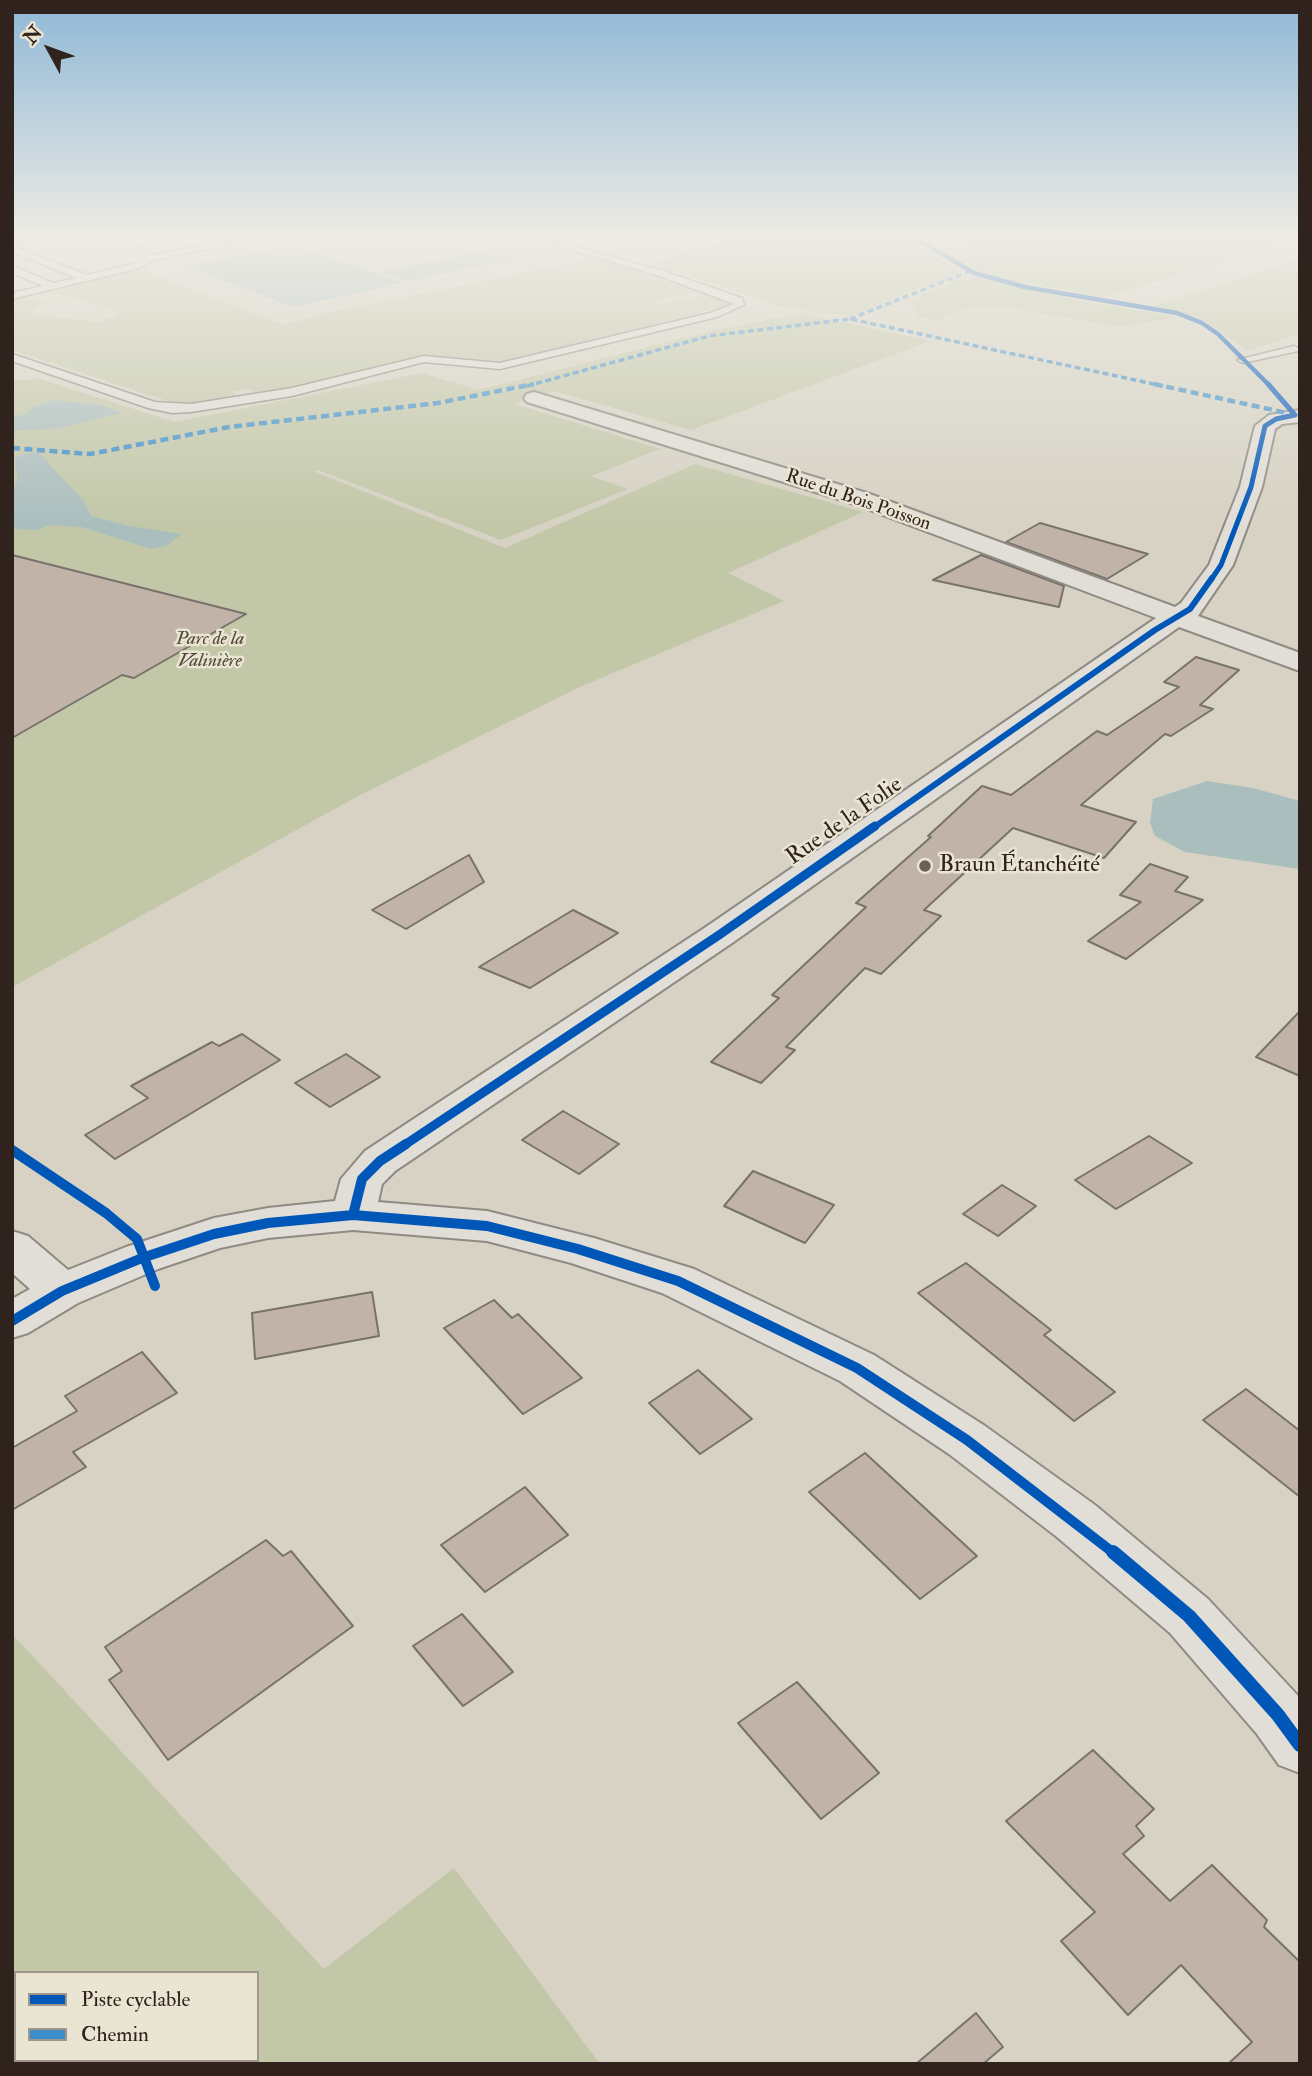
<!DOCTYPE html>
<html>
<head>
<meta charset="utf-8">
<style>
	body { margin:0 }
	#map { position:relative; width:1312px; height:2076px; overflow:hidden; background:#d7d2c4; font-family:"IM FELL Double Pica",serif }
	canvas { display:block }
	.frame { position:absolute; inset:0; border:14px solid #30221c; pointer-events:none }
	.legend { position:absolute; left:14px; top:1971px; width:245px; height:91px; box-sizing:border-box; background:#eae4d3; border:2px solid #a0968a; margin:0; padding:9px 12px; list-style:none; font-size:21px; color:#30221c }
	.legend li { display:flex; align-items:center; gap:14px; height:35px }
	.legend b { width:35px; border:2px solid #a0968a }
	.north { position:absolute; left:14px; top:14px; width:70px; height:70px; -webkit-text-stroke:5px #eae4d3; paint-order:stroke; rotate:311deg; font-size:19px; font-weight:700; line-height:28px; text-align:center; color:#30221c }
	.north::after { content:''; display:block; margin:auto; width:24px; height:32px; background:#30221c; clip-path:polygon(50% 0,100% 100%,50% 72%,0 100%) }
</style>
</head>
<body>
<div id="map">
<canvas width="1312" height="2076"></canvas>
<div class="frame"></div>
<ul class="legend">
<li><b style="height:9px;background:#0057b8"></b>Piste cyclable</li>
<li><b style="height:9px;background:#3c8eca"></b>Chemin</li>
</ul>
<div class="north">N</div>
</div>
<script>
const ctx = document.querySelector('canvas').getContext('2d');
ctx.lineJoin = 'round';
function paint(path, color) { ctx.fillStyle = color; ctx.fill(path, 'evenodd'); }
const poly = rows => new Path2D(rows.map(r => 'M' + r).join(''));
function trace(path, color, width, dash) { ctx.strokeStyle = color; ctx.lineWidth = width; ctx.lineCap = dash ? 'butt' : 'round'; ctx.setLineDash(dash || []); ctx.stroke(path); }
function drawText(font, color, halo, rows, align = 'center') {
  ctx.font = font + ' "IM FELL Double Pica",serif'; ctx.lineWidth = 5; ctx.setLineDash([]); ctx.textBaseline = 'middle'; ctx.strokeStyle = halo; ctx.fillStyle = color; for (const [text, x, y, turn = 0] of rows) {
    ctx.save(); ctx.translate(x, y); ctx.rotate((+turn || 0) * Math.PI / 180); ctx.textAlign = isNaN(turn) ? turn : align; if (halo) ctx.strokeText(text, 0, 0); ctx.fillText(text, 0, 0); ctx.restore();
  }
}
paint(poly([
	[739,235,902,235,959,272,849,316,780,306,651,264],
	[999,235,1300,235,1300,240,1103,297,1002,279,964,265,937,249],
	[596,258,700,291,652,301,662,304,707,295,724,300,725,306,501,364,417,356,282,391,258,395,249,389,233,391,237,398,194,404,168,401,12,350,12,300,24,297,46,302,34,308,31,314,99,322,119,315,112,309,50,292,137,268,283,325,332,312],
	[1300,260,1300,333,1248,351,1201,318,1152,306],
	[966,276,1086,302,1178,317,1120,327,1015,309,973,307,945,316,939,322,919,316,909,300],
	[802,313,930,341,691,430,555,391,515,404,660,449,591,476,628,489,501,540,318,470,313,471,505,548,695,464,863,512,728,573,784,601,582,686,360,795,12,987,12,380,40,379,175,422,422,373,479,390,707,332],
	[12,1634,324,1969,454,1868,600,2064,12,2064],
	[16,1973,257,1973,257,2060,16,2060]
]), '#c2c7a8');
paint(poly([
	[295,245,403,283,293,307,187,266],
	[511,245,539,253,408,281,381,272],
	[53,400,100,405,121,413,60,428,12,431,12,418,29,413,29,409],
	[38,452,83,500,91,516,129,526,182,534,166,546,151,549,82,527,48,525,38,530,12,529,12,494,18,479,15,460,19,455],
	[1207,781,1253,788,1300,801,1300,869,1185,852,1155,836,1150,823,1153,799]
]), '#abbebe');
const building = poly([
	[1040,523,1148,554,1107,579,1006,542,1040,523],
	[12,555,246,614,134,678,122,675,12,738,12,555],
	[981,555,1064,586,1059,607,933,580,981,555],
	[1196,657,1239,670,1200,705,1213,709,1171,736,1165,734,1081,805,1136,822,1104,858,1013,828,924,910,941,916,881,974,865,968,786,1047,795,1050,761,1083,711,1062,779,998,772,995,866,907,856,903,931,837,928,836,982,786,1011,795,1097,731,1107,735,1179,687,1164,682,1196,657],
	[469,855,484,882,406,929,372,910,469,855],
	[1150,864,1188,877,1175,891,1203,900,1126,959,1088,941,1141,902,1120,895,1150,864],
	[573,910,618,933,530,988,479,967,573,910],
	[1300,1011,1300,1076,1256,1057,1300,1011],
	[242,1034,280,1060,115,1159,85,1135,148,1098,131,1086,212,1042,219,1046,242,1034],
	[346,1054,380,1077,330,1107,295,1083,346,1054],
	[563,1111,619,1144,579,1174,522,1140,563,1111],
	[1149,1136,1192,1163,1116,1209,1075,1180,1149,1136],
	[753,1171,834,1205,805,1243,724,1206,753,1171],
	[1002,1185,1036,1206,998,1236,963,1214,1002,1185],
	[966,1263,1051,1330,1044,1335,1115,1392,1074,1421,918,1293,966,1263],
	[372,1292,379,1336,255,1359,252,1313,372,1292],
	[494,1300,512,1318,518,1314,582,1378,523,1414,444,1328,494,1300],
	[142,1352,177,1393,73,1452,86,1467,12,1510,12,1448,77,1411,65,1396,142,1352],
	[698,1370,752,1419,700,1454,649,1403,698,1370],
	[1246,1389,1300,1431,1300,1497,1203,1420,1246,1389],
	[865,1453,977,1556,920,1599,809,1492,865,1453],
	[525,1487,568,1535,485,1592,441,1545,525,1487],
	[266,1540,283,1556,291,1551,353,1626,168,1760,109,1680,122,1671,105,1647,266,1540],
	[462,1614,513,1672,463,1706,413,1646,462,1614],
	[797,1682,879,1773,821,1819,738,1723,797,1682],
	[1093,1750,1154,1809,1136,1826,1144,1836,1123,1854,1170,1901,1212,1865,1267,1920,1264,1927,1300,1962,1300,2064,1228,2064,1252,2042,1181,1965,1128,2015,1061,1941,1095,1912,1006,1821,1093,1750],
	[976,2013,1003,2047,983,2064,916,2064,976,2013]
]);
paint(building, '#c2b3a8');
trace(building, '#77736b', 2);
const service = poly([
	[42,235,37,238,12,242,12,236,42,235],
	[94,235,106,235,135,244,153,255,262,235,279,235,154,260,139,268,12,299,12,293,43,286,12,273,12,266,53,283,76,278,12,252,12,246,87,275,133,264,144,258,129,248,94,235],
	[519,235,532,235,663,271,742,298,744,305,717,317,500,369,424,362,292,396,191,412,172,413,148,408,12,361,12,354,155,402,191,404,292,388,424,356,500,363,710,313,734,304,657,275,519,235],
	[1294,346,1300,349,1298,351,1243,363,1237,360,1294,346]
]);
const minor = poly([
	[534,392,867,493,1175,607,1181,603,1209,565,1240,487,1255,426,1269,415,1300,410,1300,422,1282,424,1275,429,1262,487,1233,565,1198,616,1300,653,1300,671,1179,627,732,943,395,1171,382,1184,378,1202,487,1211,594,1238,694,1269,874,1355,985,1426,1095,1505,1208,1599,1300,1698,1300,1773,1279,1765,1257,1734,1170,1633,1057,1537,949,1454,840,1381,662,1293,571,1263,487,1241,353,1230,268,1238,220,1248,158,1269,78,1303,28,1333,12,1338,12,1299,30,1289,12,1273,12,1231,28,1236,68,1270,126,1247,214,1218,268,1208,335,1201,341,1179,365,1151,706,927,1156,618,851,503,527,402,524,398,527,394,534,392]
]);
trace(service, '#8f8a82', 3);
trace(minor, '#8f8a82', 4);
paint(service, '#e1ded7');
paint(minor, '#e1ded7');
trace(poly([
	[850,319,970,271],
	[527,386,709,336,850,319,1163,386]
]), '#3c8eca', 3.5, [6, 3.5]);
trace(poly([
	[1154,384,1287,413],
	[12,448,90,454,229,427,438,403,534,384]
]), '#3c8eca', 4.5, [8, 4.5]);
trace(poly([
	[910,235,974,273,1025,287,1177,313,1202,323,1218,334,1270,386]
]), '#0057b8', 4.5);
trace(poly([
	[1211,580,1221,565,1251,487,1265,426,1276,419,1295,415,1268,384]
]), '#0057b8', 5);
trace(poly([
	[873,828,1155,630,1190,609,1212,578]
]), '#0057b8', 6);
trace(poly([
	[403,1146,719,935,875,826]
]), '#0057b8', 9);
trace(poly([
	[12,1150,106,1213,137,1239,155,1286],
	[353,1215,362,1179,380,1161,406,1144],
	[12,1321,62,1291,142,1258,214,1234,268,1223,353,1215,487,1226,578,1249,678,1281,857,1368,967,1440,1115,1554]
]), '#0057b8', 10);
trace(poly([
	[1113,1552,1189,1616,1278,1715,1300,1745]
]), '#0057b8', 14);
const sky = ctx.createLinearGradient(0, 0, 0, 525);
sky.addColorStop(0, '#8fb8d7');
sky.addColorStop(0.45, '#edebe4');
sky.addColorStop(1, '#edebe400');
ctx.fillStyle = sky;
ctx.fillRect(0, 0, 1312, 525);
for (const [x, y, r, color] of [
	[925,866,7,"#6a6057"]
]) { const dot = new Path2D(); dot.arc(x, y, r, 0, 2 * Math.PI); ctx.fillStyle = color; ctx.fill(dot); trace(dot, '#eae4d3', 2.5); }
drawText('19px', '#30221c', '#eae4d3', [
	["Rue du Bois Poisson",858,501,19]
]);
drawText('italic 19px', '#504939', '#eae4d3', [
	["Parc de la",210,640],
	["Valinière",210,662]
]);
drawText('23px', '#30221c', '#eae4d3', [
	["Rue de la Folie",845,822,-35]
]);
drawText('23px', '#30221c', '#eae4d3', [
	["Braun Étanchéité",939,866]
], 'left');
</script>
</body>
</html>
